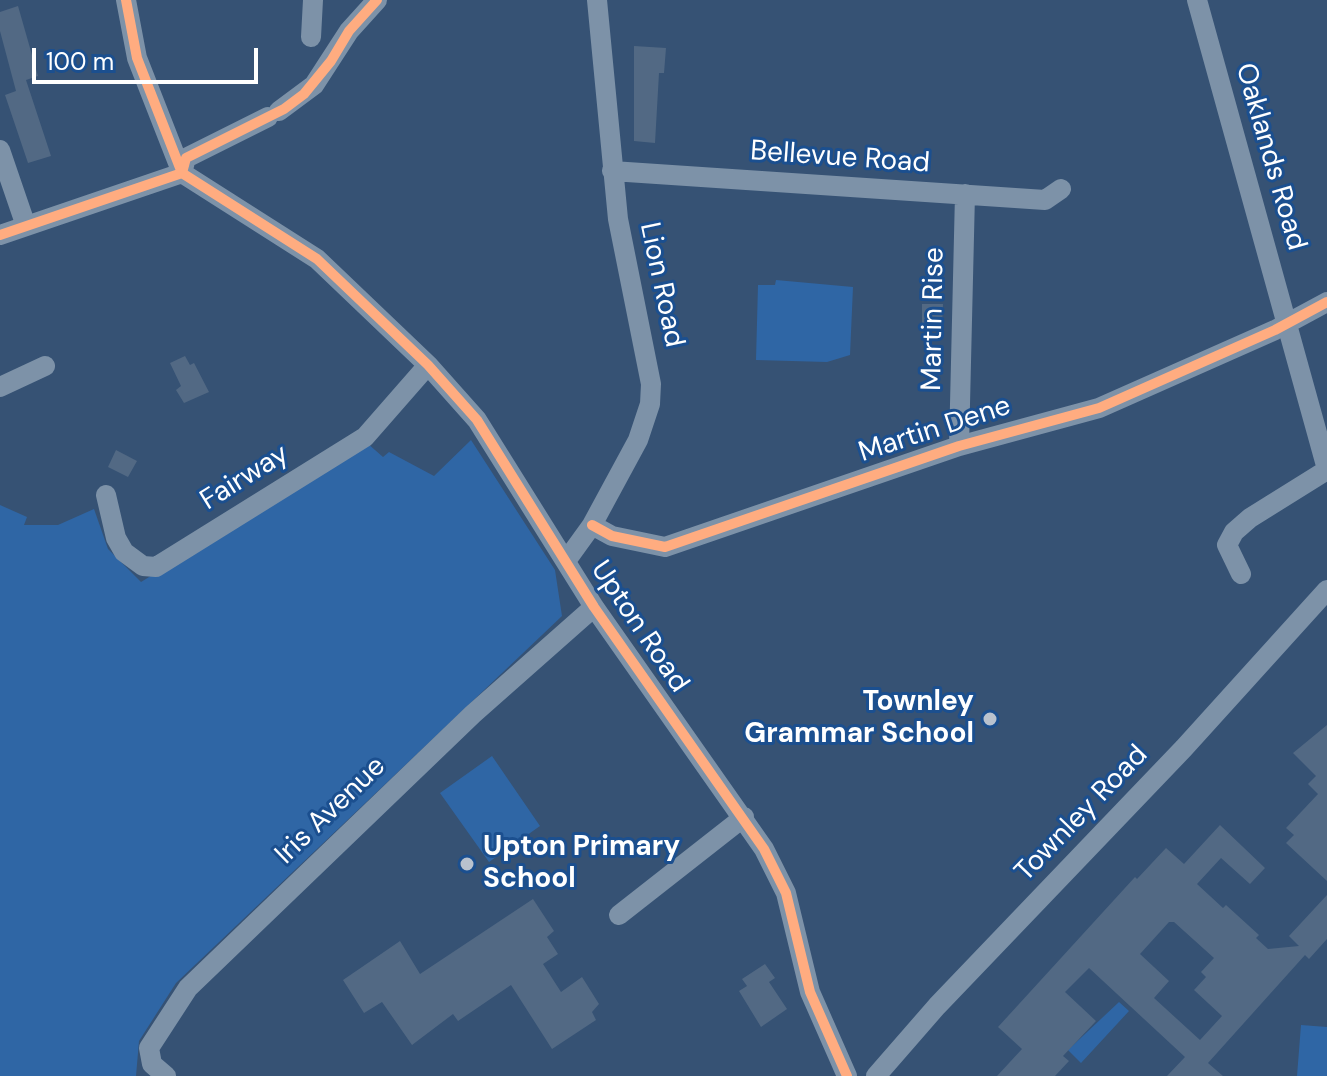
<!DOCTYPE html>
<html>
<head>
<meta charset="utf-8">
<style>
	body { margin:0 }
	#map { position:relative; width:1327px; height:1076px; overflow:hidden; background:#365274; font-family:"DM Sans",sans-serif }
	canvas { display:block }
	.scale { position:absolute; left:32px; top:48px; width:226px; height:36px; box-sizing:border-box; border:4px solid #fff; border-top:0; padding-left:10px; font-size:24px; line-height:28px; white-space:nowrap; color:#fff; -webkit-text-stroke:6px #1b4f8f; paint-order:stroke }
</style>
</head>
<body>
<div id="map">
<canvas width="1327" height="1076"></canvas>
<div class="scale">100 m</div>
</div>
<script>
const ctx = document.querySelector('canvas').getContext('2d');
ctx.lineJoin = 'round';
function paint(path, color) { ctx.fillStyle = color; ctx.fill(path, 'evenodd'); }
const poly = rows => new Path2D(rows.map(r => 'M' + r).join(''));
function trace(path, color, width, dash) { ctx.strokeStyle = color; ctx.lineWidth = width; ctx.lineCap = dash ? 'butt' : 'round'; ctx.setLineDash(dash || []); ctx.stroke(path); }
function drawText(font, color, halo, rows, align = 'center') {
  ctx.font = font + ' "DM Sans",sans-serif'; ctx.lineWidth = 6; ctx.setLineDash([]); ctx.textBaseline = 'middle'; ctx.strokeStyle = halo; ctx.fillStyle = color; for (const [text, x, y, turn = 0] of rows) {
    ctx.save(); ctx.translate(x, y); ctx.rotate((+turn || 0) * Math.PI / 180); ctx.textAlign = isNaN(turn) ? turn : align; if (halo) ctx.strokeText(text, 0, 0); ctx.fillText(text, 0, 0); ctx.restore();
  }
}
paint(poly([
	[776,280,853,287,850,355,827,362,756,360,758,285,775,285],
	[471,440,555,570,562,616,176,983,139,1041,136,1076,0,1076,0,505,27,517,24,525,58,525,94,509,108,549,141,582,367,443,383,457,389,452,434,476],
	[492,756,540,826,489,862,440,793],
	[1119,1002,1129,1011,1081,1063,1068,1050],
	[1301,1025,1327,1027,1327,1076,1297,1076]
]), '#2f66a5');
paint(poly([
	[18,6,38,76,26,80,51,156,28,163,5,95,16,91,0,31,0,12],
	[634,46,666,48,664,73,659,73,655,143,634,141],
	[922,304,943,304,942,324,922,324],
	[185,356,190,365,194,363,209,392,184,403,176,390,181,386,170,363],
	[116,450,137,461,128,477,108,467],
	[1327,725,1327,881,1286,843,1294,835,1286,828,1318,794,1308,784,1316,776,1293,753],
	[1220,825,1265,868,1250,884,1221,858,1197,884,1223,908,1226,905,1259,935,1256,938,1268,949,1299,946,1289,936,1327,895,1327,939,1309,959,1305,955,1208,1063,1223,1076,1167,1076,1185,1057,1089,968,1065,992,1096,1021,1063,1056,1069,1061,1055,1076,997,1076,1022,1049,998,1027,1135,877,1137,879,1166,848,1184,864],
	[1169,922,1174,922,1214,958,1201,972,1206,977,1194,990,1222,1016,1200,1040,1154,998,1169,981,1140,954],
	[533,899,554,931,547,937,558,954,543,964,561,992,582,977,599,1004,592,1012,596,1020,552,1049,511,985,458,1021,453,1014,412,1045,382,1002,364,1013,343,980,400,941,420,974],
	[765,964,775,978,769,982,787,1009,761,1027,739,991,747,986,742,979]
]), '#526984');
trace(poly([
	[126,0,137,58,182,173,317,259,428,365,477,420,594,607,764,849,786,893,810,992,847,1076],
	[1197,0,1327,469],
	[311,37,313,0],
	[279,111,314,85,349,31,377,0],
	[0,150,26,226],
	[612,171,1045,200,1061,189],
	[182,173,186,158,268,117],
	[0,235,182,173],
	[0,387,45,366],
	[959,446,965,194],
	[106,495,116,538,124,552,143,566,156,567,365,437,428,365],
	[592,525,612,536,665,547,959,446,1099,408,1275,330,1327,302],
	[566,561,592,525,638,440,650,404,651,384,618,219,597,0],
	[1241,574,1227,545,1234,532,1250,518,1327,470],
	[619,915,744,817],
	[166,1076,152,1064,149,1048,188,988,473,714,594,607],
	[876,1076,937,1006,1184,748,1327,590]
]), '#7d92a8', 20);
trace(poly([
	[126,0,137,58,182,173,317,259,428,365,477,420,594,607,764,849,786,893,810,992,847,1076],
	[182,173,186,158,284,109,304,94,331,61,349,31,377,0],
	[0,235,182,173],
	[592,525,612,536,665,547,959,446,1099,408,1275,330,1327,302]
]), '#ffac80', 10);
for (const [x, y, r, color] of [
	[990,719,8,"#b9c2ce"],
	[467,864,8,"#b9c2ce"]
]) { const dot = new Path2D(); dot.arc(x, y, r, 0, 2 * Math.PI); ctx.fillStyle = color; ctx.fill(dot); trace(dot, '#1b4f8f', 3); }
drawText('28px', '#fff', '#1b4f8f', [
	["Oaklands Road",1270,157,74],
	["Bellevue Road",840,158,4],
	["Lion Road",661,285,78],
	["Martin Rise",934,319,-89],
	["Martin Dene",935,430,-18],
	["Fairway",245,478,-32],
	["Upton Road",639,627,56],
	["Iris Avenue",331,811,-44],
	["Townley Road",1082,814,-46]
]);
drawText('bold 28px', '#fff', '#1b4f8f', [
	["Townley",974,703],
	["Grammar School",974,735],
	["Upton Primary",483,848,"left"],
	["School",483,880,"left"]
], 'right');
</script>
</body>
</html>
